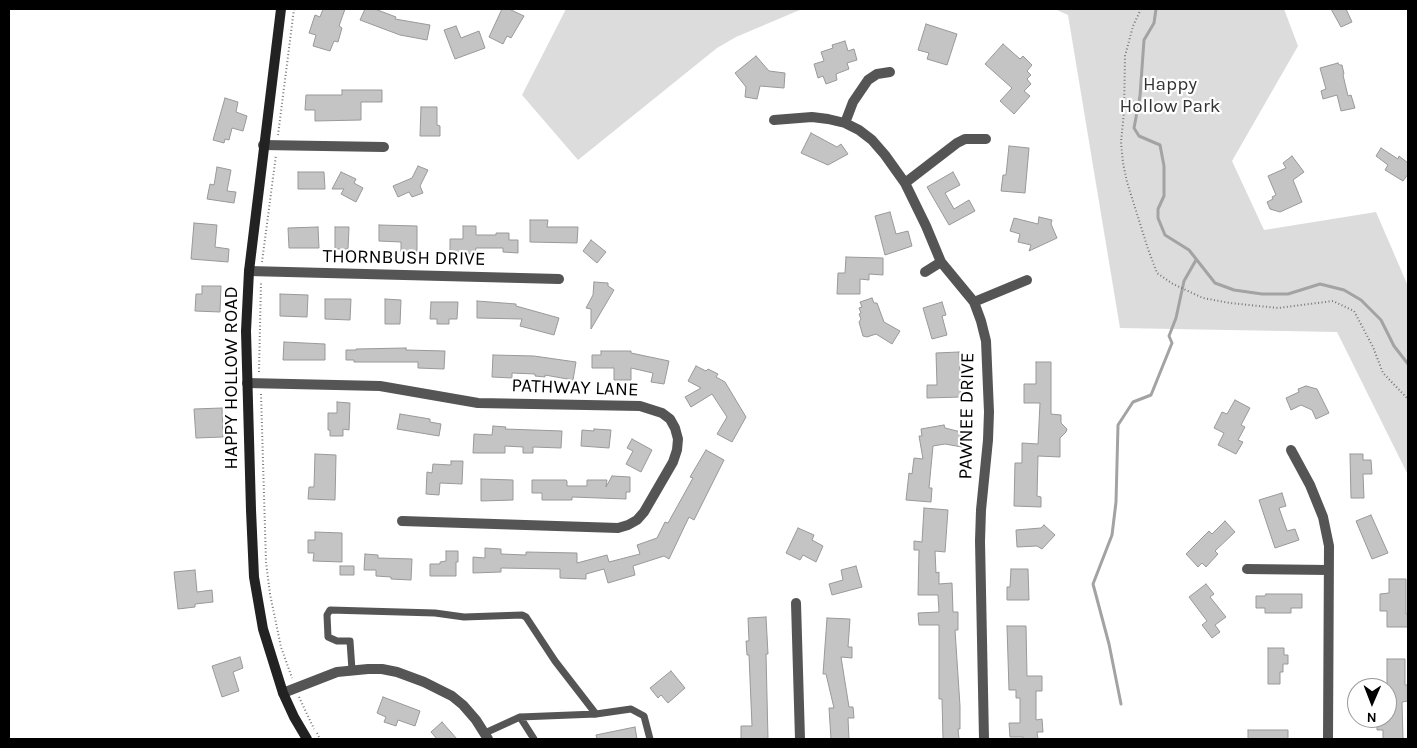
<!DOCTYPE html>
<html>
<head>
<meta charset="utf-8">
<style>
	body { margin:0 }
	#map { position:relative; width:1417px; height:748px; overflow:hidden; background:#fff; font-family:Karla,sans-serif }
	canvas { display:block }
	.frame { position:absolute; inset:0; border:10px solid #000; pointer-events:none }
	.north { position:absolute; left:1347px; top:678px; width:50px; height:50px; box-sizing:border-box; background:#fff; border:1px solid #999; border-radius:50%; rotate:181deg; font-size:14px; font-weight:700; line-height:20px; text-align:center; color:#000 }
	.north::after { content:''; display:block; margin:auto; width:18px; height:22px; background:#000; clip-path:polygon(50% 0,100% 100%,50% 72%,0 100%) }
</style>
</head>
<body>
<div id="map">
<canvas width="1417" height="748"></canvas>
<div class="frame"></div>
<div class="north">N</div>
</div>
<script>
const ctx = document.querySelector('canvas').getContext('2d');
ctx.lineJoin = 'round';
function paint(path, color) { ctx.fillStyle = color; ctx.fill(path, 'evenodd'); }
const poly = rows => new Path2D(rows.map(r => 'M' + r).join(''));
function trace(path, color, width, dash) { ctx.strokeStyle = color; ctx.lineWidth = width; ctx.lineCap = dash ? 'butt' : 'round'; ctx.setLineDash(dash || []); ctx.stroke(path); }
function drawText(font, color, halo, rows, align = 'center') {
  ctx.font = font + ' Karla,sans-serif'; ctx.lineWidth = 4.5; ctx.setLineDash([]); ctx.textBaseline = 'middle'; ctx.strokeStyle = halo; ctx.fillStyle = color; for (const [text, x, y, turn = 0] of rows) {
    ctx.save(); ctx.translate(x, y); ctx.rotate((+turn || 0) * Math.PI / 180); ctx.textAlign = isNaN(turn) ? turn : align; if (halo) ctx.strokeText(text, 0, 0); ctx.fillText(text, 0, 0); ctx.restore();
  }
}
paint(poly([
	[566,9,802,9,736,37,717,48,578,160,522,95],
	[1055,9,1284,9,1298,46,1232,161,1264,230,1376,212,1408,286,1408,475,1337,332,1120,328,1068,15]
]), '#dcdcdc');
trace(poly([
	[1156,9,1154,23,1144,40,1140,96,1134,128,1139,136,1160,145,1164,166,1164,196,1158,209,1158,218,1165,235,1189,250,1215,283,1234,290,1262,294,1288,294,1320,284,1344,290,1361,300,1381,320,1394,346,1408,364],
	[1121,704,1109,644,1093,584,1112,535,1116,502,1118,425,1133,402,1151,395,1172,343,1169,336,1176,318,1184,281,1196,260]
]), '#a3a3a3', 3);
const building = poly([
	[323,9,345,9,339,26,342,28,338,42,334,41,330,51,313,46,316,35,309,33,315,15,320,17,323,9],
	[365,9,375,9,396,17,395,19,430,25,427,40,400,35,360,20,365,9],
	[502,9,509,9,524,16,511,38,507,36,503,44,489,37,502,9],
	[1331,9,1346,9,1352,22,1341,27,1331,9],
	[926,24,957,34,947,65,927,59,929,53,918,50,926,24],
	[456,26,461,38,479,31,485,48,455,59,444,30,456,26],
	[845,41,848,51,854,49,857,60,847,63,849,69,836,74,837,80,826,84,823,76,818,78,814,64,824,61,821,52,833,48,832,45,845,41],
	[1003,44,1020,59,1023,56,1032,65,1027,71,1031,75,1027,79,1031,84,1024,91,1030,96,1014,114,1000,101,1012,88,985,64,1003,44],
	[756,56,769,71,785,73,784,88,760,86,757,99,745,97,746,87,735,73,756,56],
	[1338,63,1339,65,1342,65,1344,74,1343,75,1348,96,1351,95,1355,108,1341,111,1337,95,1323,99,1321,91,1326,89,1320,68,1338,63],
	[342,90,382,90,382,102,361,102,361,120,315,121,315,110,305,110,306,95,342,95,342,90],
	[225,98,238,102,236,112,247,116,243,131,232,128,229,140,225,139,224,143,213,140,225,98],
	[421,107,437,107,437,125,440,126,440,136,420,136,421,107],
	[811,133,837,147,841,144,848,154,828,165,801,153,811,133],
	[1009,146,1029,148,1025,193,1001,191,1003,175,1006,175,1009,146],
	[1381,148,1398,159,1399,156,1408,163,1408,174,1403,181,1385,170,1388,165,1376,156,1381,148],
	[1292,156,1304,172,1293,180,1302,202,1280,212,1270,209,1267,202,1273,199,1272,197,1276,195,1268,176,1286,168,1283,163,1292,156],
	[418,166,428,170,420,186,423,193,412,197,409,192,398,197,393,186,412,178,418,166],
	[217,167,231,170,227,191,236,192,234,203,207,199,210,184,214,185,217,167],
	[298,172,324,172,325,189,298,189,298,172],
	[341,172,356,179,354,183,363,188,356,202,341,194,344,189,332,189,341,172],
	[953,172,960,185,945,193,954,209,969,200,975,211,949,225,927,187,953,172],
	[890,212,896,234,908,231,912,246,885,255,875,216,890,212],
	[1039,217,1052,220,1051,224,1057,238,1029,251,1031,245,1018,242,1020,234,1010,231,1014,218,1038,224,1039,217],
	[530,220,548,220,547,227,578,227,577,243,530,242,530,220],
	[194,223,217,225,215,247,229,249,228,262,191,259,194,223],
	[379,225,417,226,417,252,401,252,401,242,379,241,379,225],
	[463,226,476,226,476,235,496,235,496,233,509,233,509,240,518,240,518,253,503,252,503,248,476,248,475,254,450,253,450,239,463,239,463,226],
	[318,227,319,248,289,248,288,228,318,227],
	[335,227,349,227,348,249,335,249,335,227],
	[591,240,606,252,597,263,583,251,591,240],
	[846,257,883,258,883,275,869,274,869,280,860,279,860,294,837,294,838,273,845,273,846,257],
	[594,282,608,283,608,286,614,290,591,329,591,309,586,308,593,295,594,282],
	[202,286,221,286,220,312,195,311,196,294,202,294,202,286],
	[280,294,308,295,307,317,280,316,280,294],
	[872,298,874,303,877,303,884,322,900,331,892,344,876,334,867,337,863,336,859,322,861,319,859,314,861,313,859,308,862,307,860,302,872,298],
	[325,299,351,299,350,320,325,319,325,299],
	[385,299,401,300,400,324,385,324,385,299],
	[477,301,516,304,516,306,559,318,554,335,520,326,522,319,477,318,477,301],
	[431,302,458,302,457,319,449,319,449,324,437,324,437,319,430,319,431,302],
	[942,302,946,315,942,316,947,335,932,339,923,308,942,302],
	[284,342,325,344,325,360,283,360,284,342],
	[406,348,406,350,445,351,444,369,418,368,418,362,354,362,354,360,346,360,346,350,356,350,356,349,406,348],
	[601,351,631,351,631,353,669,361,664,384,651,382,653,373,631,368,631,380,614,380,614,368,592,368,592,355,601,355,601,351],
	[959,352,961,397,927,398,927,385,937,385,936,353,959,352],
	[493,355,534,356,576,362,573,380,545,375,545,377,535,376,535,374,512,373,512,378,492,377,493,355],
	[1036,362,1051,362,1051,414,1061,415,1061,423,1067,429,1066,432,1060,438,1060,457,1038,456,1037,496,1041,497,1041,507,1014,506,1015,463,1022,463,1022,443,1038,444,1040,403,1024,403,1024,384,1036,384,1036,362],
	[696,366,706,371,708,369,718,374,716,377,725,382,746,417,732,442,717,434,727,417,712,394,691,407,685,397,701,388,688,381,696,366],
	[1306,386,1317,389,1329,413,1316,419,1312,410,1301,405,1291,410,1286,398,1299,392,1298,389,1306,386],
	[1235,400,1250,408,1241,425,1245,427,1238,440,1243,442,1236,454,1218,445,1224,433,1214,428,1222,412,1227,414,1235,400],
	[337,402,350,403,349,430,343,429,343,436,330,436,330,430,328,430,328,413,337,413,337,402],
	[222,408,223,437,196,438,194,409,222,408],
	[400,414,430,419,430,422,441,424,439,436,397,429,400,414],
	[944,425,945,428,965,433,962,447,945,444,933,446,929,488,932,488,931,502,906,500,909,473,912,474,914,458,923,459,919,436,922,436,921,429,944,425],
	[493,426,506,427,505,429,562,431,561,448,533,447,533,453,523,453,523,447,505,446,505,453,473,453,474,434,492,435,493,426],
	[594,429,611,430,609,448,581,446,582,430,594,431,594,429],
	[632,439,652,450,641,472,626,464,633,451,627,448,632,439],
	[706,450,724,460,694,520,689,517,669,559,664,556,633,566,635,575,608,583,604,569,586,574,586,579,560,578,560,569,501,568,501,572,473,573,473,557,485,558,485,548,501,549,501,554,526,555,526,552,577,553,577,563,607,555,609,562,640,554,637,545,657,538,665,522,668,523,693,478,690,477,706,450],
	[315,454,336,455,335,500,308,499,309,487,314,487,315,454],
	[1350,454,1363,454,1363,460,1371,460,1372,474,1363,474,1364,498,1351,498,1350,454],
	[451,461,463,461,462,484,440,483,439,495,426,494,427,472,432,473,433,464,451,465,451,461],
	[612,476,630,477,630,492,626,492,626,499,572,497,572,500,542,500,542,493,532,493,532,480,566,480,567,481,567,486,587,486,587,480,607,480,606,487,612,476],
	[481,479,513,480,513,500,481,501,481,479],
	[1282,493,1286,506,1279,508,1287,531,1295,529,1299,540,1275,548,1259,500,1282,493],
	[924,508,948,510,945,552,935,551,936,573,939,572,939,584,952,583,953,612,958,612,958,630,955,630,960,706,960,729,958,729,959,739,943,739,942,699,939,699,939,625,919,625,918,613,939,612,938,595,918,595,919,550,914,550,914,541,922,542,924,508],
	[1371,515,1388,553,1372,559,1356,521,1371,515],
	[1225,521,1235,532,1215,551,1218,554,1206,567,1202,563,1198,567,1186,554,1209,531,1212,534,1225,521],
	[1044,525,1055,535,1042,549,1037,546,1017,547,1016,530,1041,528,1044,525],
	[798,528,814,535,812,540,823,546,816,562,803,555,800,560,786,553,798,528],
	[315,532,342,533,342,562,313,561,314,553,308,553,308,540,315,540,315,532],
	[446,551,458,551,458,562,456,562,456,576,430,576,430,564,440,564,440,562,446,561,446,551],
	[365,554,378,555,378,558,412,559,411,580,391,579,391,577,376,576,376,570,364,570,365,554],
	[340,566,354,566,354,575,340,575,340,566],
	[856,566,862,587,832,595,829,584,843,580,841,570,856,566],
	[1011,569,1028,569,1029,600,1007,600,1007,587,1010,587,1011,569],
	[195,570,197,592,212,590,213,602,195,604,195,607,178,609,174,572,195,570],
	[1389,579,1406,579,1406,614,1408,614,1408,627,1387,627,1387,611,1380,611,1380,594,1389,593,1389,579],
	[1206,584,1214,594,1210,597,1226,617,1215,625,1220,632,1212,638,1202,625,1207,621,1189,597,1206,584],
	[1266,594,1302,594,1302,608,1291,608,1291,613,1265,613,1265,608,1256,608,1256,596,1265,596,1266,594],
	[766,617,768,654,766,654,768,739,741,739,741,726,752,726,749,655,747,655,746,641,749,641,748,618,766,617],
	[827,618,850,619,848,647,852,647,852,658,841,657,849,707,853,707,854,718,848,718,849,739,831,739,829,708,834,708,826,674,823,674,827,618],
	[1007,626,1026,626,1027,676,1042,676,1042,691,1036,691,1036,720,1042,719,1043,732,1037,732,1038,739,1023,739,1023,737,1010,737,1009,723,1020,723,1020,698,1016,698,1016,690,1009,690,1007,626],
	[1268,648,1284,648,1284,655,1288,655,1288,664,1283,664,1283,672,1280,672,1280,684,1268,684,1268,648],
	[240,657,243,668,233,672,239,691,222,697,212,666,240,657],
	[1387,659,1405,659,1405,685,1408,685,1408,701,1402,702,1403,739,1383,739,1383,730,1377,730,1377,718,1387,718,1387,659],
	[671,671,685,688,668,703,661,695,658,698,650,688,671,671],
	[383,697,420,711,415,726,398,720,396,726,384,722,386,717,377,713,383,697],
	[442,722,457,739,437,739,431,732,442,722],
	[635,727,637,739,597,739,596,735,635,727],
	[1248,730,1288,730,1288,739,1248,739,1248,730]
]);
paint(building, '#c4c4c4');
trace(building, '#999', 1);
trace(poly([
	[1141,9,1133,26,1125,56,1124,112,1121,142,1123,163,1127,182,1148,249,1157,273,1173,284,1203,298,1230,303,1278,308,1333,301,1354,311,1373,347,1383,373,1408,399],
	[278,135,294,9],
	[262,262,276,155],
	[259,372,261,282],
	[261,394,266,562,270,594,281,647,292,678],
	[299,697,314,729],
	[317,733,320,739]
]), '#777', 2, [1, 2.5]);
trace(poly([
	[352,670,350,641,337,641,328,637,327,615,330,610,435,613,464,617,522,615,526,617,555,661,596,714],
	[520,717,534,739],
	[485,733,520,717,596,714,631,709,644,716,650,739]
]), '#555', 7);
trace(poly([
	[774,120,812,117,828,119,845,123,859,130,872,140,885,155,905,183,926,226,941,262,974,302,981,321,986,341,989,412,988,440,981,510,980,541,984,739],
	[845,123,853,102,868,80,877,74,890,72],
	[263,145,384,147],
	[905,183,957,143,965,139,986,139],
	[249,271,559,279],
	[925,272,941,262],
	[974,302,1027,280],
	[247,383,380,386,478,403,640,406,662,413,670,419,675,428,678,439,677,450,673,462,644,512,637,520,628,525,618,528,402,521],
	[1291,450,1310,485,1323,517,1329,546,1328,739],
	[1247,569,1328,570],
	[796,603,800,739],
	[283,693,337,672,368,669,382,669,397,672,424,682,452,696,463,705,476,720,488,739]
]), '#555', 10);
trace(poly([
	[281,9,249,271,246,331,251,510,254,577,263,629,283,693,294,717,307,739]
]), '#222', 10);
drawText('19px', '#333', '#fff', [
	["Happy",1170,85],
	["Hollow Park",1170,107]
]);
drawText('19px', '#000', '#fff', [
	["THORNBUSH DRIVE",404,258,1],
	["HAPPY HOLLOW ROAD",232,378,-90],
	["PATHWAY LANE",575,388,2],
	["PAWNEE DRIVE",967,416,-89]
]);
</script>
</body>
</html>
